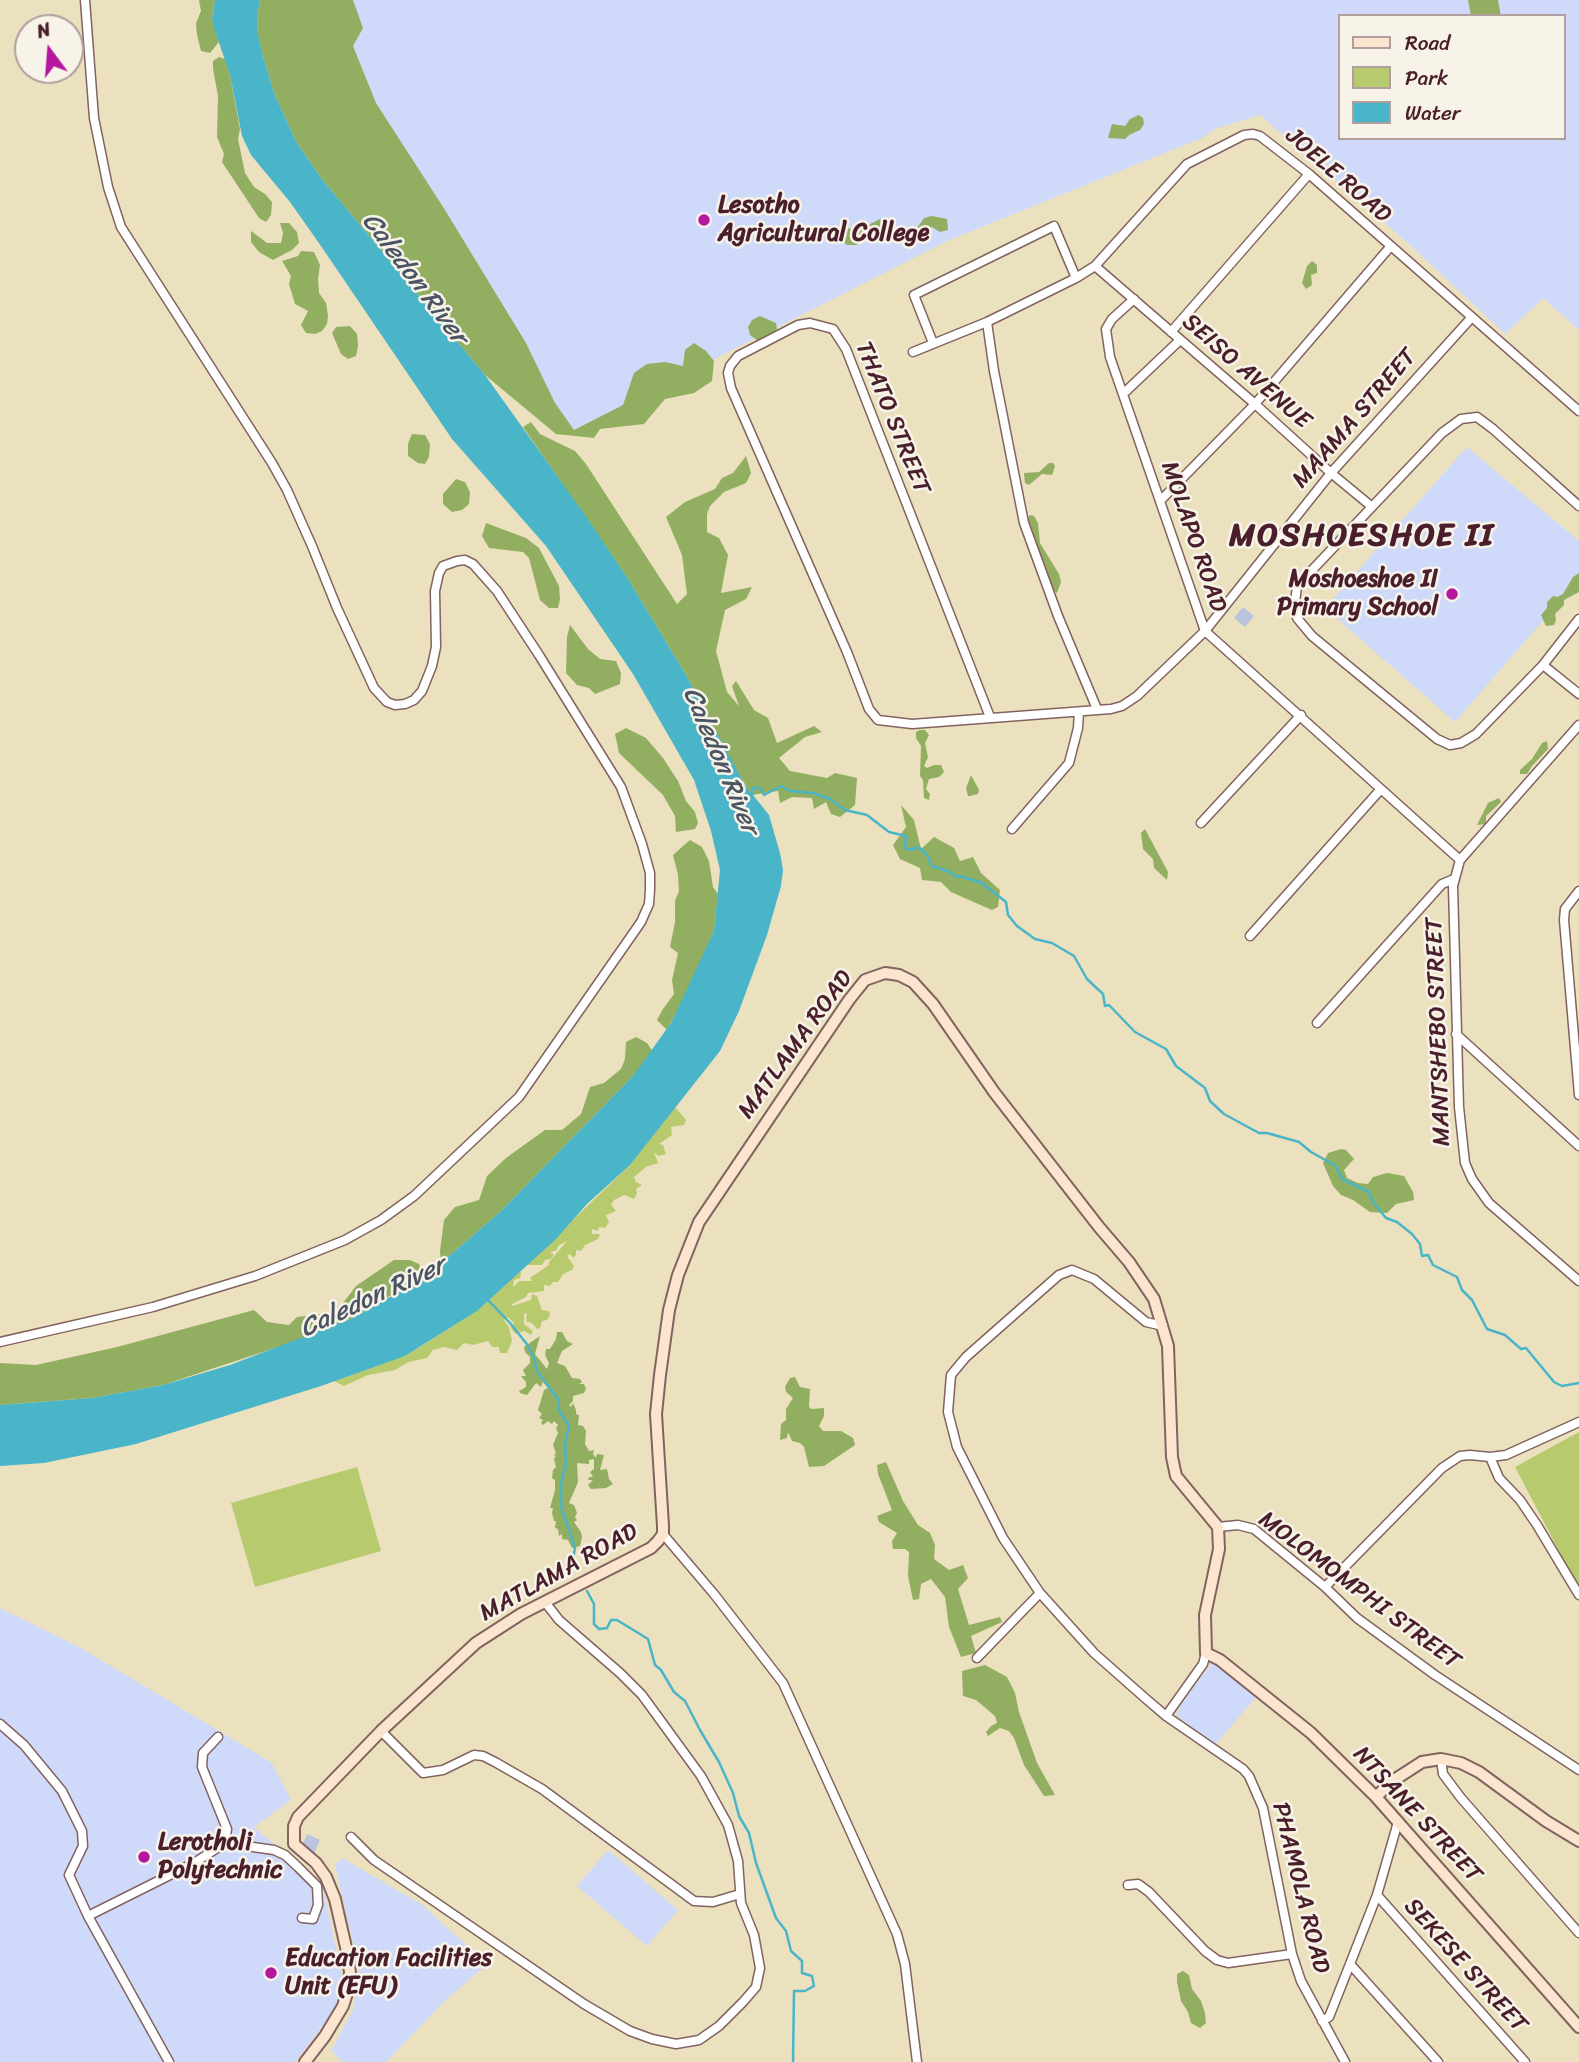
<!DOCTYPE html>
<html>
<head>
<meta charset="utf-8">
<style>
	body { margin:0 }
	#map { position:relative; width:1579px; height:2062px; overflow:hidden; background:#ebe1bf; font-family:Sriracha,sans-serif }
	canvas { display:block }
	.legend { position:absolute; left:1338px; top:14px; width:228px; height:126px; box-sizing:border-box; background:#f7f3e8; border:2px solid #b29e9c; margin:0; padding:9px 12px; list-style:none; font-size:21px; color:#4a1f2b }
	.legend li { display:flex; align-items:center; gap:14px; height:35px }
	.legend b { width:35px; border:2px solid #b29e9c }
	.north { position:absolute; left:14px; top:14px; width:70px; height:70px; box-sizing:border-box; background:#f7f3e8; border:2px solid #b29e9c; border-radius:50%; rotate:344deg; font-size:19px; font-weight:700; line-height:28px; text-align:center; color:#4a1f2b }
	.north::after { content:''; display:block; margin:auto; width:24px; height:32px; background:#b5179e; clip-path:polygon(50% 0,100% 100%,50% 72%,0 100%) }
</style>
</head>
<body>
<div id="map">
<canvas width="1579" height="2062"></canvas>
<ul class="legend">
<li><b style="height:9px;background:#fbe5cf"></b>Road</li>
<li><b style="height:19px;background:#b8ca6e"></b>Park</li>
<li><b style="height:19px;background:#4ab5c8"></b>Water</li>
</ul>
<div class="north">N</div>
</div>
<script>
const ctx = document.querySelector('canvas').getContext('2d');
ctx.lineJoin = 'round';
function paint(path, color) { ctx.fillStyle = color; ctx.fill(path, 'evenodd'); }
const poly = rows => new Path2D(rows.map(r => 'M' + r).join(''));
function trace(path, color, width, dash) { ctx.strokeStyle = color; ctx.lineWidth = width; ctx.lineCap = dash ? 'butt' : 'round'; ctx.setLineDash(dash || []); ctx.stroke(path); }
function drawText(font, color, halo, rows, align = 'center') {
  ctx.font = font + ' Sriracha,sans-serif'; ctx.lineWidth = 5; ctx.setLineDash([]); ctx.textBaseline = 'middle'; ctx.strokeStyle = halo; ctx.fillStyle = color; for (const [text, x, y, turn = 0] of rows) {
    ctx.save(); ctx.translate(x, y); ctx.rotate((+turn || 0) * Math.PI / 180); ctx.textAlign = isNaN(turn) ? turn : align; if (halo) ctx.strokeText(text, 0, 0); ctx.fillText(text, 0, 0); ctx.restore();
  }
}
paint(poly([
	[323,0,1579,0,1579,330,1543,298,1505,334,1409,244,1260,115,1215,129,1202,138,947,241,575,430,504,361],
	[1339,16,1563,16,1563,138,1339,138],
	[1467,447,1579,541,1579,579,1455,722,1325,608],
	[0,1608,81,1648,272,1763,291,1800,254,1827,323,1886,344,1987,330,2016,295,2062,0,2062],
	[1215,1660,1258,1695,1215,1745,1176,1715,1185,1697],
	[608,1850,678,1910,647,1946,577,1886],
	[342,1858,421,1904,487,1964,446,2000,386,2062,343,2062,331,2051,353,2010,359,1969,335,1865]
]), '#cfdafa');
paint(poly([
	[1243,607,1254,616,1245,627,1234,618],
	[307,1834,320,1840,313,1856,301,1848]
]), '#bac4de');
paint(poly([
	[675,1107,686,1120,684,1125,671,1127,672,1135,659,1144,663,1145,666,1154,658,1156,654,1152,658,1163,646,1167,634,1177,636,1182,642,1185,636,1189,637,1193,634,1199,624,1195,614,1200,611,1205,616,1211,606,1215,609,1222,605,1228,599,1227,598,1231,592,1229,592,1234,600,1234,598,1239,585,1245,581,1251,576,1250,576,1255,573,1258,570,1254,567,1256,574,1266,572,1270,563,1274,558,1282,553,1282,550,1286,544,1285,544,1291,528,1293,526,1297,512,1304,512,1306,531,1300,532,1294,537,1296,542,1310,549,1311,550,1315,547,1320,542,1321,540,1328,537,1329,533,1324,526,1321,527,1313,524,1314,524,1324,533,1331,531,1335,524,1331,515,1334,511,1328,514,1323,508,1317,504,1320,509,1327,512,1341,507,1353,500,1353,499,1347,492,1347,488,1341,473,1345,464,1343,457,1350,444,1347,433,1350,427,1358,408,1362,395,1370,368,1375,344,1386,334,1381,405,1356,420,1347,477,1311,519,1272,521,1272,520,1278,514,1280,513,1287,519,1281,532,1281,530,1278,549,1265,549,1262,567,1241,558,1246,557,1250,549,1253,554,1254,551,1259,545,1260,542,1265,526,1265,630,1165],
	[1579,1432,1579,1589,1515,1467],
	[357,1467,381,1551,255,1587,231,1503]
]), '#b8ca6e');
paint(poly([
	[199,0,215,0,212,18,219,42,210,53,201,51,197,35,196,23,201,11],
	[260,0,353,0,363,28,353,46,376,103,445,210,526,343,555,403,574,430,623,405,634,373,647,364,665,362,683,366,685,350,694,343,706,351,714,361,712,381,694,393,665,399,644,424,600,429,594,438,556,434,485,375,321,178,297,143,274,93,263,56,258,36,257,16],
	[1468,0,1498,0,1501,16,1471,16],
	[219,57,225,59,230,75,240,129,238,139,245,173,254,187,265,194,272,202,271,215,266,222,259,218,222,162,224,154,217,137,218,96,213,69,213,61],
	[1139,115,1143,118,1144,124,1140,130,1129,135,1125,139,1108,138,1112,124,1125,126,1130,119],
	[932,216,947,219,948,230,940,232,932,227,921,232,917,228,924,218],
	[880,219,888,224,889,230,881,235,867,234,859,237,857,245,847,245,842,240,841,233,848,228,856,231],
	[280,223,289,223,297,232,299,243,292,250,273,260,259,252,251,242,251,231,267,243,281,243,283,233],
	[301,251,314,252,320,265,318,279,319,293,326,303,328,315,327,324,322,331,315,334,306,333,301,325,308,311,295,304,289,284,291,276,282,261,298,256],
	[1312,261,1317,265,1317,273,1311,275,1312,285,1306,289,1302,283,1307,266],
	[760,316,776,323,777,330,773,335,757,340,750,335,748,327,752,320],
	[350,326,357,334,358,346,356,356,348,359,341,354,332,333,336,327],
	[531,422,540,434,575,451,586,464,677,604,687,594,682,555,666,517,685,502,715,489,722,478,733,473,746,456,751,473,746,483,724,492,710,506,707,514,707,532,719,538,728,555,721,593,752,587,746,599,725,610,716,651,727,692,739,706,732,686,736,681,754,710,768,718,777,743,814,726,822,732,805,737,779,758,790,771,827,778,835,773,857,778,855,805,840,817,831,814,826,802,814,809,812,798,792,797,780,803,778,791,752,795,739,775,686,675,628,579,523,427],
	[412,434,425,435,430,444,429,457,425,464,418,463,408,456,408,444],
	[1049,463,1053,463,1055,466,1052,475,1042,474,1029,485,1025,483,1024,473,1039,472],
	[456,479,465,482,470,492,469,504,462,510,452,512,443,504,443,494],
	[1030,515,1034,516,1038,523,1040,543,1059,574,1061,582,1057,593,1053,590,1045,573,1032,537,1027,519],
	[486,523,526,538,539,548,559,586,560,599,558,608,549,608,540,600,529,558,523,552,489,548,482,536],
	[1579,573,1579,592,1564,600,1564,605,1555,614,1556,620,1554,625,1546,626,1541,615,1547,608,1547,602,1553,596,1557,597,1563,594,1573,577],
	[570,625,588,649,600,659,616,661,621,673,620,684,595,694,589,688,577,685,566,673,567,637],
	[626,728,646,738,663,758,678,781,686,801,695,812,698,823,695,829,676,832,675,816,663,795,619,753,615,734],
	[920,730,925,730,929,735,925,743,928,757,924,766,927,768,934,765,941,765,944,772,939,777,929,779,926,789,930,794,929,800,924,798,923,780,920,776,921,746,916,738,916,732],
	[1547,741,1548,749,1532,766,1527,774,1520,774,1520,770,1532,759,1542,743],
	[971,775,979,790,978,794,970,796,968,796,966,788],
	[1499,798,1501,802,1486,816,1486,824,1477,825,1488,803],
	[901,805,914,820,921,849,934,837,954,848,960,861,973,857,981,873,1000,890,998,907,992,910,951,892,941,882,922,880,920,868,900,859,893,845,906,827],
	[1145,829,1168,872,1167,880,1154,868,1153,859,1143,849,1141,833],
	[690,840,702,847,709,861,713,887,718,894,714,931,688,990,667,1030,657,1020,663,1009,674,994,672,980,678,953,670,947,675,922,675,901,679,891,678,875,673,855],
	[636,1037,647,1043,653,1052,633,1076,500,1212,441,1263,440,1251,444,1220,455,1207,479,1200,487,1176,506,1158,545,1130,562,1130,581,1114,590,1087,604,1083,621,1069,625,1059,626,1042],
	[1341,1149,1346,1150,1354,1159,1344,1170,1347,1178,1358,1183,1368,1184,1373,1177,1387,1173,1404,1176,1413,1192,1414,1200,1396,1204,1387,1213,1370,1212,1353,1200,1341,1195,1333,1186,1323,1163,1328,1153],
	[394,1260,410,1260,419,1264,423,1276,353,1318,290,1343,163,1385,92,1398,0,1405,0,1363,36,1365,117,1347,254,1310,267,1322,289,1325,297,1317,329,1313,343,1303,356,1286],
	[557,1332,562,1332,567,1341,573,1344,562,1351,557,1363,565,1366,572,1378,580,1379,582,1382,579,1384,584,1384,586,1389,584,1393,573,1396,573,1401,569,1405,571,1407,573,1403,576,1410,576,1414,579,1415,578,1425,583,1426,586,1431,585,1444,589,1451,594,1450,593,1454,596,1458,597,1454,604,1455,600,1470,607,1469,609,1479,613,1484,606,1488,591,1489,588,1485,593,1480,588,1480,589,1477,593,1477,590,1472,594,1469,594,1459,589,1460,589,1464,577,1463,578,1482,569,1503,574,1505,577,1513,575,1517,577,1520,574,1522,581,1532,582,1537,580,1546,572,1548,568,1540,562,1539,562,1534,559,1536,558,1529,555,1528,556,1521,554,1521,552,1513,553,1508,550,1508,555,1490,555,1480,552,1478,553,1470,556,1467,554,1459,556,1456,554,1455,556,1453,553,1445,558,1433,556,1428,558,1425,554,1421,552,1424,548,1421,543,1425,541,1423,543,1420,539,1418,542,1414,538,1410,544,1390,548,1388,543,1382,541,1387,536,1383,527,1395,520,1393,519,1391,526,1387,526,1382,521,1376,526,1376,523,1370,530,1363,530,1357,525,1352,524,1347,540,1336,535,1354,547,1369,549,1363,545,1355,546,1349,550,1349,556,1339],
	[795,1377,800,1387,810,1389,809,1407,812,1409,824,1408,824,1416,819,1426,823,1431,841,1431,853,1438,855,1445,824,1466,809,1467,804,1447,800,1443,792,1441,788,1432,787,1438,780,1440,781,1424,786,1420,786,1409,793,1398,786,1392,785,1387,790,1378],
	[886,1462,903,1501,918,1525,930,1533,935,1545,934,1559,949,1570,963,1565,968,1578,958,1589,969,1625,1000,1617,1002,1622,971,1636,976,1653,961,1657,949,1627,945,1597,931,1579,921,1584,919,1599,913,1600,908,1576,909,1552,905,1549,893,1549,892,1541,897,1533,879,1522,877,1516,892,1510,878,1474,877,1465],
	[985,1665,1007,1677,1015,1693,1019,1712,1037,1763,1055,1795,1044,1796,1024,1765,1014,1738,1009,1731,1000,1728,988,1736,986,1732,991,1726,997,1723,995,1716,976,1700,963,1696,962,1671],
	[1183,1971,1189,1975,1192,1989,1201,2001,1205,2013,1206,2023,1200,2028,1191,2023,1188,2012,1181,2001,1177,1982,1177,1974]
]), '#92ae61');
paint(poly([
	[215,0,260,0,257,16,258,35,263,56,274,93,297,143,321,178,485,375,585,515,628,579,686,675,745,785,769,815,780,853,783,870,781,886,767,935,739,1011,720,1051,630,1165,587,1204,556,1239,477,1311,405,1356,321,1386,136,1444,44,1463,0,1466,0,1405,92,1398,163,1385,230,1365,353,1318,411,1285,441,1263,500,1212,633,1076,671,1023,714,931,720,870,711,831,694,780,633,674,546,546,452,439,321,246,290,202,251,155,242,136,230,75,214,28,212,18]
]), '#4ab5c8');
trace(poly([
	[748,794,752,795,753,788,760,788,764,795,781,786,790,791,813,793,830,799,845,810,867,815,889,832,906,836,905,848,912,850,916,847,921,849,927,855,932,866,950,872,956,877,960,876,982,883,1006,902,1008,915,1017,926,1035,939,1052,943,1074,956,1087,979,1103,994,1105,1006,1109,1005,1135,1032,1166,1049,1176,1066,1205,1088,1210,1101,1224,1114,1259,1133,1267,1133,1299,1142,1311,1152,1336,1166,1342,1179,1369,1192,1373,1202,1386,1218,1397,1222,1412,1234,1420,1244,1422,1256,1428,1255,1433,1265,1457,1277,1462,1290,1472,1300,1487,1329,1505,1335,1521,1349,1526,1348,1554,1382,1562,1386,1579,1383],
	[488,1300,510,1323,526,1343,533,1355,537,1371,558,1399,559,1410,569,1426,565,1444,566,1464,561,1482,561,1506,575,1548,572,1564],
	[587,1591,594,1604,594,1624,599,1629,607,1628,611,1620,617,1620,648,1639,655,1665,661,1670,674,1692,685,1701,700,1730,719,1762,733,1793,739,1816,749,1833,756,1863,776,1918,786,1931,791,1951,802,1961,802,1973,812,1976,814,1986,805,1991,794,1991,793,2062]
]), '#4ab5c8', 2.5);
const street = poly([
	[1095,266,1255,404,1331,473,1371,506],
	[1134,299,1112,319,1106,329,1110,357,1205,631,1460,860],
	[987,322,994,371,1024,523,1058,616,1097,709],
	[1171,332,1309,174],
	[933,343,914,295,1054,226,1076,278],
	[913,352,987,322,1076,278,1095,266,1187,164,1244,135,1253,134,1260,136,1309,174,1579,411],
	[1123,394,1180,340],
	[1161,500,1255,404,1390,247],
	[1579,506,1493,429,1477,417,1461,419,1442,433,1297,586,1295,603,1297,618,1312,636,1437,739,1450,745,1461,743,1476,734,1543,665,1579,619],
	[1543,665,1579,694],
	[990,717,846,349,833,329,810,323,798,325,738,356,730,366,728,373,731,388,847,652,869,709,878,720,912,724,1111,709,1122,706,1137,696,1205,631,1331,473,1472,317],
	[1579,725,1460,860,1453,886,1459,1107,1465,1163,1472,1179,1489,1203,1579,1281],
	[1201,823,1301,715],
	[1012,829,1069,763,1078,728,1079,712],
	[1579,891,1565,909,1564,920,1579,1095],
	[1250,936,1381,789],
	[1317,1023,1442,884,1454,879],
	[1456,1034,1579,1146],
	[1163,1326,1146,1322,1094,1279,1072,1270,1059,1275,966,1357,951,1375,948,1412,957,1447,1003,1538,1040,1593,1094,1653,1145,1698,1166,1716,1243,1769,1249,1776,1263,1808,1292,1954,1301,1981,1345,2062],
	[0,1342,153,1307,255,1276,345,1240,381,1220,414,1196,519,1097,641,922,649,904,650,889,650,873,642,844,621,787,539,655,497,591,473,564,465,560,457,561,443,566,439,573,435,591,436,647,432,666,422,691,414,700,405,704,395,705,387,702,374,688,337,608,312,546,287,490,272,463,121,227,108,187,94,118,85,0],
	[1490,1457,1499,1478,1520,1500,1537,1525,1579,1595],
	[1218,1527,1238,1525,1254,1529,1325,1587,1357,1618,1435,1675,1579,1770],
	[663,1534,714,1594,783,1683,897,1934,905,1964,917,2062],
	[1325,1587,1442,1468,1460,1456,1470,1455,1490,1457,1506,1455,1579,1422],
	[977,1658,1040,1593],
	[1166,1716,1203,1664,1206,1653],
	[0,1724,24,1745,62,1791,82,1831,83,1846,69,1875,88,1916,169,2062],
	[381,1731,423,1773,443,1770,474,1755,483,1756,495,1762,542,1789,694,1901,713,1902,740,1894],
	[218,1737,203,1753,202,1767,227,1829,225,1843],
	[1441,1759,1443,1774,1461,1798,1579,1933],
	[351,1837,374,1860,584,2004,630,2031,652,2039,676,2044,699,2040,719,2026,743,2002,756,1987,760,1968,754,1935,741,1903,738,1861,728,1825,701,1776,642,1695,620,1673,559,1620,545,1602],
	[1128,1885,1138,1884,1149,1892,1205,1951,1217,1960,1228,1963,1292,1954],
	[1377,1895,1525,2062],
	[88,1916,194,1863,225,1843,274,1850,285,1855,298,1867,317,1886,318,1905,313,1919,302,1918],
	[1350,1964,1438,2062],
	[1322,2021,1329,2017,1350,1964,1377,1895,1398,1822]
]);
const secondary = poly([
	[1376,1797,1391,1782,1422,1762,1441,1759,1461,1763,1479,1772,1546,1821,1579,1841],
	[305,2062,325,2036,343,2006,349,1987,350,1973,348,1956,335,1899,326,1877,316,1863,294,1844,294,1826,298,1817,381,1731,476,1643,521,1614,651,1548,658,1541,663,1534,663,1526,656,1414,660,1375,669,1310,678,1275,699,1222,849,1000,865,980,885,973,899,975,913,982,933,1004,994,1092,1099,1227,1129,1262,1154,1299,1168,1346,1172,1457,1176,1476,1218,1527,1219,1549,1205,1615,1206,1653,1220,1660,1311,1733,1376,1797,1579,2027]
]);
trace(street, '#82635f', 11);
trace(secondary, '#82635f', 14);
trace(street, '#fff', 8);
trace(secondary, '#fbe5cf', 10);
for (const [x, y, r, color] of [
	[704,220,7,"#b5179e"],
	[1452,594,7,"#b5179e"],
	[144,1857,7,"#b5179e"],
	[271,1973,7,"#b5179e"]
]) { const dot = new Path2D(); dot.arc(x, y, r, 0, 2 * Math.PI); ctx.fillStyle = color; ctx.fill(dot); trace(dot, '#f7f3e8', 2.5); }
drawText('24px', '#4a1f2b', '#f7f3e8', [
	["JOELE ROAD",1338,176,41],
	["SEISO AVENUE",1246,372,41],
	["THATO STREET",892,418,68],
	["MAAMA STREET",1355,419,-49],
	["MOLAPO ROAD",1193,537,71],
	["MANTSHEBO STREET",1439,1032,-92],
	["MATLAMA ROAD",796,1045,-54],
	["MATLAMA ROAD",559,1573,-29],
	["MOLOMOMPHI STREET",1359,1591,37],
	["NTSANE STREET",1417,1815,47],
	["PHAMOLA ROAD",1300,1888,76],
	["SEKESE STREET",1465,1966,48]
]);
drawText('bold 24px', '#4a1f2b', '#f7f3e8', [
	["Lesotho",718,206],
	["Agricultural College",718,234],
	["Moshoeshoe II",1438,580,"right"],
	["Primary School",1438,608,"right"],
	["Lerotholi",158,1843],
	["Polytechnic",158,1871],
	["Education Facilities",285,1959],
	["Unit (EFU)",285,1987]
], 'left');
drawText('italic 26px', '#4a5462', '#f7f3e8', [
	["Caledon River",414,279,53],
	["Caledon River",720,761,67],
	["Caledon River",373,1298,-25]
]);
ctx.letterSpacing = '2px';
drawText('bold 32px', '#4a1f2b', '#f7f3e8', [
	["MOSHOESHOE II",1362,537]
]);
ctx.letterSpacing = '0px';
</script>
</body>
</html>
